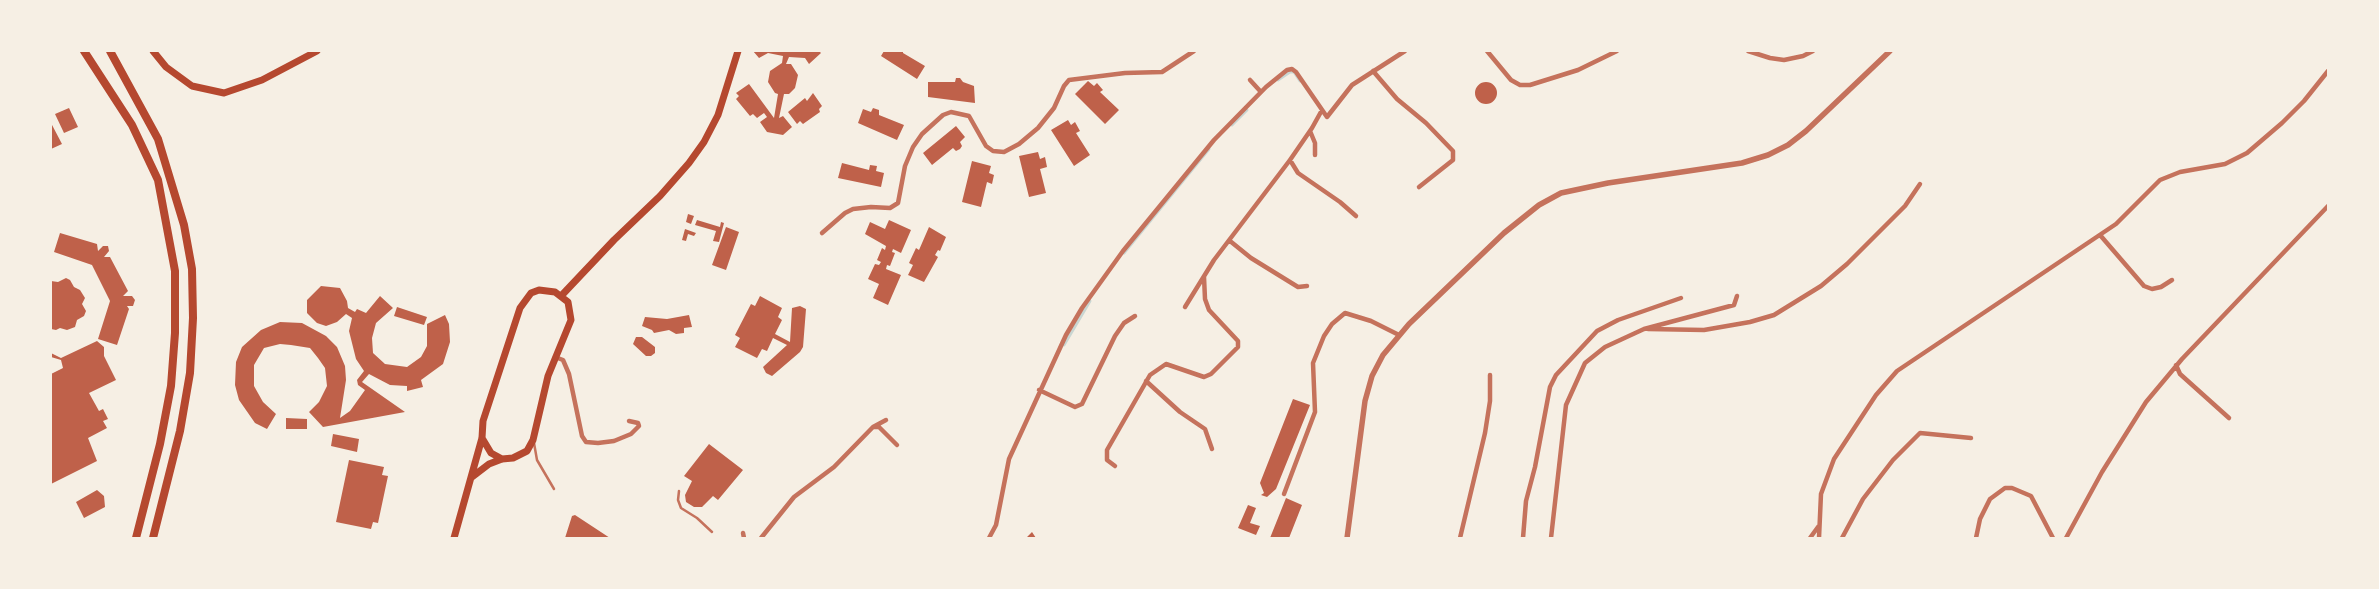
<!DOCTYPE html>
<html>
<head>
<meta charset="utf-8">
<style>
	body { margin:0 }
	#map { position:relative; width:2379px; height:589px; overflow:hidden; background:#f6efe4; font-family:Quicksand,sans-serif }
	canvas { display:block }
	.frame { position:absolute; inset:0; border:52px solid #f6efe4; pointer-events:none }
</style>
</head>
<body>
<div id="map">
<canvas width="2379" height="589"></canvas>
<div class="frame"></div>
</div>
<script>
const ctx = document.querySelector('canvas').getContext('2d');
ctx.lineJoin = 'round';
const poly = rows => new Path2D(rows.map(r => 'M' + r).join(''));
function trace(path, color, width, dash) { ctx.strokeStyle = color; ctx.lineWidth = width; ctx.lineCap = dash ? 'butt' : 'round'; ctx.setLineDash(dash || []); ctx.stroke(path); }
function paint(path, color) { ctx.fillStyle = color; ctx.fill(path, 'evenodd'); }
trace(poly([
	[1278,80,1290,72,1294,72,1300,81],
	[1232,125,1247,110],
	[1124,253,1209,149],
	[1064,345,1090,301]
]), '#c9d6d2', 3);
paint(poly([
	[753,51,819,51,821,53,809,64,805,58,789,57,786,64,791,64,798,75,795,88,789,94,784,94,779,118,783,116,792,127,783,135,767,132,760,122,767,117,764,113,757,118,753,114,750,116,736,99,739,96,736,93,749,84,774,118,778,94,775,93,768,82,770,71,782,63,783,56,768,53,759,58],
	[884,51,903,51,903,53,925,66,917,79,881,56],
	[956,78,960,78,963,82,974,86,975,103,928,97,928,82,955,82],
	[1088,81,1094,86,1097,83,1103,90,1100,92,1119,110,1105,124,1075,94],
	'1475 93a11 11 0 1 1 22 0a11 11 0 1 1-22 0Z',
	[813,93,822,106,819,109,820,112,803,124,800,121,797,124,788,112,805,98,807,101],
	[69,108,78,127,64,133,55,114],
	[873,108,879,110,879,115,904,125,897,140,858,123,863,109,871,112],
	[1068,120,1071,125,1075,122,1080,131,1076,133,1090,155,1074,166,1051,130],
	[51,123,62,144,51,149],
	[956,126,965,137,960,142,962,146,960,149,956,151,953,148,932,165,923,153],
	[1038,152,1040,159,1045,157,1047,167,1040,169,1046,193,1029,197,1019,156],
	[972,161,991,166,989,173,994,175,992,184,987,182,981,207,962,202],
	[842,163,869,170,870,165,877,166,876,171,884,173,881,187,838,178],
	[688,214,694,216,691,224,686,222],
	[697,220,720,227,721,222,724,223,719,242,713,241,716,231,695,225],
	[889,220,911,230,901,253,893,249,892,252,895,253,890,266,887,265,886,269,901,275,888,305,873,298,879,284,868,279,875,264,879,265,881,262,877,260,882,248,885,250,886,246,865,234,870,222,885,229],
	[726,227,739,232,726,270,712,265],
	[929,227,946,237,940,251,938,250,935,255,938,257,924,282,908,275,913,265,909,263,916,248,919,250],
	[685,229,696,233,694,236,688,234,686,241,682,240],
	[60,233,97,244,98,251,103,246,108,246,109,251,104,257,110,257,128,291,123,296,132,296,135,300,133,306,127,306,129,309,117,345,98,339,110,301,92,265,54,252],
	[66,278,70,280,74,287,80,290,85,298,82,304,86,311,84,316,77,320,75,327,67,330,60,328,56,330,51,329,51,281,58,282],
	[321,286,340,288,347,301,348,308,355,312,357,309,366,313,380,296,393,308,376,323,372,338,373,353,385,364,407,367,421,357,427,346,427,324,445,315,449,324,450,342,443,364,421,380,423,387,407,391,407,386,390,385,369,374,362,382,405,412,323,427,309,412,319,402,327,386,325,368,318,358,310,348,291,345,280,344,264,348,254,365,254,386,263,402,276,414,267,429,255,423,239,400,235,385,236,362,242,347,261,330,280,322,302,323,326,336,337,347,345,366,346,380,340,418,350,411,365,390,358,385,357,380,364,371,356,359,349,331,352,318,346,314,337,322,326,326,317,323,307,313,307,300],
	[760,296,782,308,778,317,782,320,775,334,790,342,792,308,800,306,806,309,803,347,800,352,772,376,766,373,763,367,787,345,773,338,767,351,762,349,757,358,735,347,740,338,735,335,751,304,755,306],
	[397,307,427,317,424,325,394,316],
	[689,315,692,327,684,328,684,333,676,334,669,330,654,333,652,330,642,326,645,317,667,319],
	[636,337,642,337,655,347,655,353,651,356,646,356,633,344],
	[97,341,104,347,104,356,116,380,89,393,99,411,103,409,108,419,103,421,107,428,88,438,97,461,51,484,51,374,63,368,61,360,51,357,51,353,61,358],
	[1293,399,1310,405,1276,489,1267,497,1261,495,1264,493,1260,483],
	[286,418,307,419,307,429,286,429],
	[333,434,359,439,357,452,331,446],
	[709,444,743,470,718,500,713,496,702,507,694,507,686,502,685,495,692,481,684,476],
	[349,460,384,467,382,475,388,476,378,523,373,522,371,529,336,522],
	[97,490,104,496,105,507,84,518,76,502],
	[1286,498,1302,505,1289,538,1270,538],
	[1248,505,1256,508,1250,523,1260,526,1256,535,1238,528],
	[575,515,610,538,565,538,572,516],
	[1032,532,1036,538,1026,538]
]), '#bf614a');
trace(poly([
	[534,443,537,460,554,489],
	[679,491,678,500,681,508,697,518,712,532]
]), '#c5725c', 2.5);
trace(poly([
	[1487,51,1511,80,1520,85,1530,85,1578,70,1617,51],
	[1748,51,1770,58,1784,60,1803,56,1813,51],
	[1373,71,1397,99,1426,123,1453,151,1453,160,1419,187],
	[1250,80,1261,92],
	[1310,131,1315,143,1315,155],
	[1290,160,1298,173,1340,202,1356,216],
	[822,233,845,213,853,209,871,207,890,208,898,203,905,166,913,147,922,134,943,115,951,112,969,116,986,146,993,151,1004,152,1019,144,1038,128,1054,108,1064,86,1069,80,1125,73,1162,72,1194,51],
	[2100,235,2144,286,2152,289,2161,287,2172,280],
	[1230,241,1251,258,1298,287,1307,286],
	[1185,307,1214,260,1290,160,1312,128,1322,110],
	[1648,329,1704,330,1750,322,1774,315,1821,286,1847,264,1905,206,1920,184],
	[555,357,563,360,569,374,582,436,586,442,598,443,614,441,631,434,639,426,638,423,629,421],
	[2176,365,2180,374,2229,418],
	[1146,381,1180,412,1205,429,1212,449],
	[1039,390,1075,407,1082,404,1115,336,1124,323,1135,316],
	[874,427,879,427,897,445],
	[1115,466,1107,460,1107,450,1150,375,1166,364,1204,377,1211,374,1238,347,1238,341,1209,310,1205,299,1204,277],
	[1284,494,1315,412,1313,363,1324,336,1332,324,1345,313,1371,321,1399,335],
	[743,533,744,538],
	[761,538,794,497,834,467,873,427,886,420],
	[989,538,996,525,1009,459,1066,335,1082,308,1123,251,1214,140,1266,87,1287,70,1292,69,1296,72,1327,117,1352,85,1405,51],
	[1460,538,1485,433,1490,401,1490,375],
	[1523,538,1526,501,1535,467,1550,387,1556,375,1597,331,1618,320,1681,298],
	[1551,538,1566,405,1585,363,1605,347,1644,329,1734,305,1737,296],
	[1810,538,1818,527],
	[1819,538,1821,494,1834,459,1876,395,1897,371,2116,224,2160,180,2180,172,2225,164,2247,153,2282,123,2304,101,2328,71],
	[1842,538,1863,499,1893,460,1920,433,1971,438],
	[1976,538,1980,519,1990,499,2005,488,2012,488,2031,496,2053,538],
	[2066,538,2102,472,2146,402,2182,359,2328,206]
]), '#c5725c', 4.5);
trace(poly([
	[1347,538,1365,401,1372,376,1383,355,1409,324,1504,233,1539,205,1561,193,1608,183,1742,163,1768,155,1788,145,1806,131,1890,51]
]), '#c5725c', 5.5);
trace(poly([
	[153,51,166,67,192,86,224,93,262,80,317,51],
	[562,295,614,240,660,196,689,163,704,142,718,115,738,51],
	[482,438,491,453,502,459],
	[454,538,482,438,483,421,520,308,531,293,539,290,555,292,568,302,571,320,548,376,533,440,527,451,513,458,502,459,489,464,472,477]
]), '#b5482f', 7);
trace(poly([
	[84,51,132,125,158,180,175,271,175,333,171,386,160,444,136,538],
	[110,51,158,139,184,225,192,269,193,318,190,373,180,431,153,538]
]), '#b5482f', 8);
</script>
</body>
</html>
